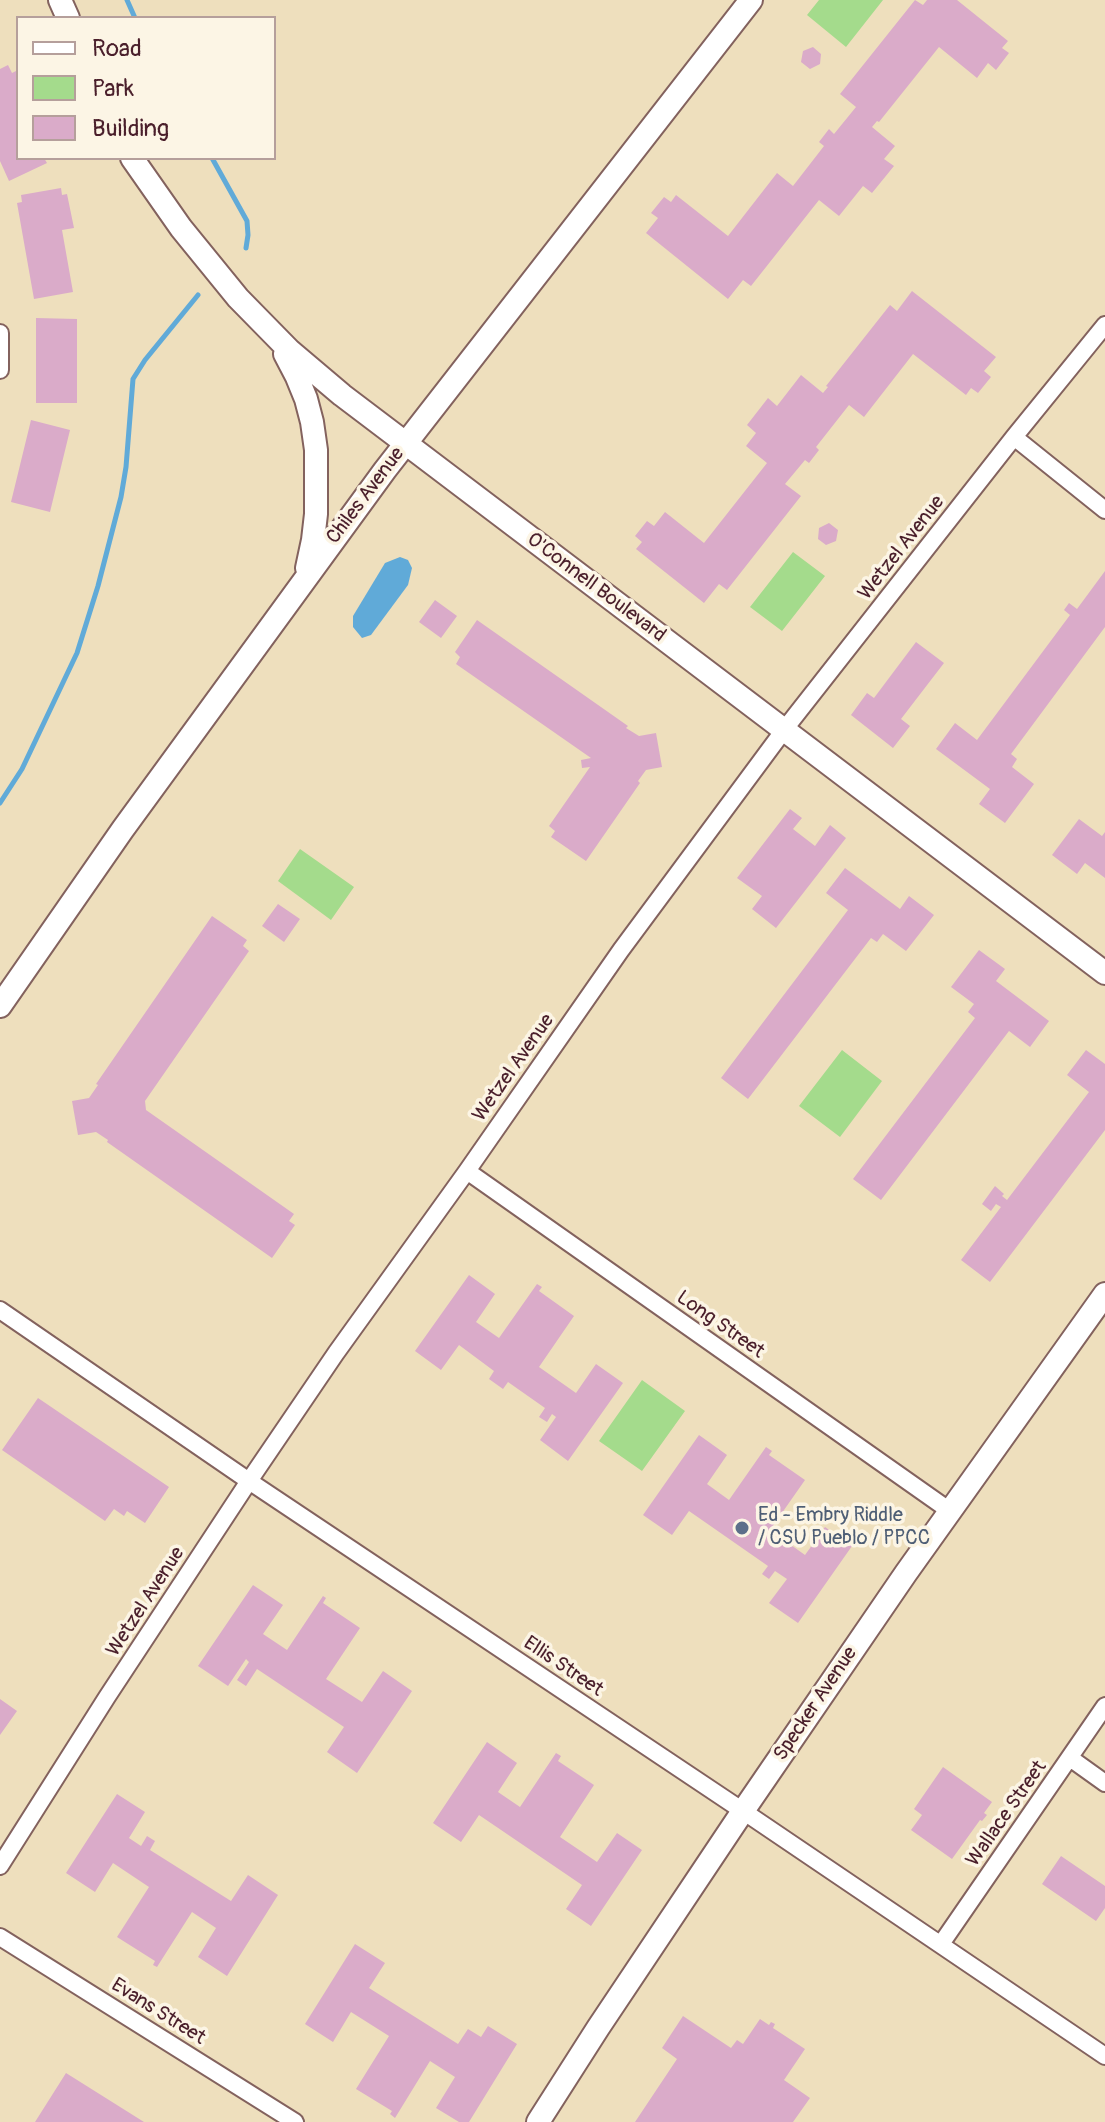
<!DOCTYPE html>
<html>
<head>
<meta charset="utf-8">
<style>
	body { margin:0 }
	#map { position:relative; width:1105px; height:2122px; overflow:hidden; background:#eedfbd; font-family:Pangolin,sans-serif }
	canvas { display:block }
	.legend { position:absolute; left:16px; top:16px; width:260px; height:144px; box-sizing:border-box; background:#fcf5e5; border:2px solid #b59f9b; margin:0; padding:10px 14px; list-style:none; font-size:24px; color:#4a1f2b }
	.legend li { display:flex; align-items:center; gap:16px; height:40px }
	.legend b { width:40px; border:2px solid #b59f9b }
</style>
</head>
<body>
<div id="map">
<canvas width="1105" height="2122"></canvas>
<ul class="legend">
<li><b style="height:10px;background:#fff"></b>Road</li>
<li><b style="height:22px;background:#a4db8c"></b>Park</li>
<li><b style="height:22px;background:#daabc9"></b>Building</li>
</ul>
</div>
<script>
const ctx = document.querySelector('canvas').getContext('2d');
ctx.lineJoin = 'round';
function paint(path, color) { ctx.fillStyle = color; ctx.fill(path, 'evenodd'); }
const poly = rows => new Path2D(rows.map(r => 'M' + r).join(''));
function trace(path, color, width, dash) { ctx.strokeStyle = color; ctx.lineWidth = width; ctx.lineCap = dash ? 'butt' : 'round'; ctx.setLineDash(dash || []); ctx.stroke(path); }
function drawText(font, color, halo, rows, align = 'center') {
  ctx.font = font + ' Pangolin,sans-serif'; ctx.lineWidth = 7; ctx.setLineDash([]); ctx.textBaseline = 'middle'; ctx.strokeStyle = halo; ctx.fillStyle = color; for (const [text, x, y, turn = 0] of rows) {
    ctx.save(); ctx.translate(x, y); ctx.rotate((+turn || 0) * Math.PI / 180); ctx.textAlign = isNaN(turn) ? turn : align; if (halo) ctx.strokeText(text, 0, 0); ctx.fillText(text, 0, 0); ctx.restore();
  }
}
paint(poly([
	[819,0,883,0,846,47,807,15],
	[793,552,825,576,782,631,750,607],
	[300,849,354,887,331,920,278,881],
	[842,1050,882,1081,840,1137,799,1106],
	[642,1380,685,1411,642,1471,599,1441]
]), '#a4db8c');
paint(poly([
	[400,557,408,560,412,568,408,585,371,635,362,638,353,627,353,616,385,563]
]), '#60aad8');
trace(poly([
	[127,0,135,18],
	[212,158,247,221,248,235,246,248],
	[0,803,22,769,77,653,98,586,121,497,126,467,133,379,145,360,198,295]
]), '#60aad8', 5);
paint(poly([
	[915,0,923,5,927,0,957,0,1008,41,1002,48,1009,53,996,70,988,63,977,78,939,47,879,122,877,121,872,127,895,146,884,159,894,166,872,193,863,186,839,216,819,200,751,286,743,280,728,299,646,233,658,218,651,213,664,197,671,202,676,195,728,236,777,173,793,186,824,146,819,142,829,129,834,134,856,107,840,94],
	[813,47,821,54,820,64,810,69,801,62,803,51],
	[8,65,12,73,16,71,18,75,18,158,44,158,47,163,9,181,0,161,0,69],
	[61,188,62,195,67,194,74,228,62,230,73,292,34,299,17,203,22,202,21,195],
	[912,291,996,357,984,371,991,377,978,393,971,388,966,395,913,354,864,417,849,405,816,447,819,450,809,463,805,460,785,484,801,496,727,590,719,584,704,603,636,549,642,542,635,536,647,521,654,526,665,512,704,543,767,463,746,446,756,433,747,425,768,398,777,406,801,375,823,393,828,387,826,386,890,305,897,311],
	[36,318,77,319,77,403,36,403],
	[31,420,70,430,50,512,11,502],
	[829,523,838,530,836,541,826,545,818,539,819,528],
	[1105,571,1105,627,1011,754,1017,759,1012,767,1034,784,1005,823,979,804,990,789,936,749,955,723,977,740,1070,615,1064,610,1069,603,1077,609],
	[435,600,457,616,441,638,419,622],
	[477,620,628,726,626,728,639,736,656,733,662,767,646,770,638,781,640,783,586,861,551,837,555,831,549,826,590,767,582,768,581,760,591,758,456,664,460,657,455,652],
	[916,642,944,663,901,719,910,726,893,748,851,715,867,693,874,698],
	[790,809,802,818,793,829,815,846,830,825,846,838,776,928,752,909,762,896,737,878],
	[1079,819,1102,836,1105,832,1105,878,1085,863,1077,874,1052,855],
	[845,868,900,909,909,896,934,915,906,951,883,934,877,942,871,938,748,1099,721,1078,848,910,826,893],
	[278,904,300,919,284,942,262,926],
	[212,916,247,940,243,946,249,951,145,1101,146,1110,294,1214,289,1221,295,1225,272,1258,107,1142,108,1140,96,1132,78,1135,72,1101,89,1098,98,1085,96,1084],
	[979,950,1005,969,996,981,1049,1021,1030,1047,1009,1031,881,1200,853,1179,975,1018,968,1012,974,1004,951,987],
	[1086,1050,1105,1064,1105,1130,990,1282,961,1260,1001,1207,996,1204,991,1211,982,1204,995,1186,1004,1194,1002,1196,1007,1200,1089,1092,1067,1075],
	[469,1275,495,1294,476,1322,499,1338,537,1284,542,1287,539,1291,574,1316,539,1367,576,1393,596,1364,623,1383,568,1461,540,1440,556,1417,552,1414,547,1422,539,1417,545,1408,508,1382,503,1389,489,1379,494,1371,459,1345,441,1370,415,1351],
	[38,1398,169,1487,145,1523,127,1511,124,1516,114,1509,105,1521,2,1450],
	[699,1435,727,1455,707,1484,729,1500,766,1447,772,1451,769,1455,805,1480,770,1530,805,1555,825,1527,852,1546,798,1623,769,1603,787,1579,775,1571,769,1579,762,1574,768,1566,689,1511,672,1535,643,1515],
	[253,1585,283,1605,263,1634,287,1650,323,1596,326,1598,323,1603,360,1628,326,1679,362,1702,383,1671,412,1691,357,1773,327,1752,344,1727,257,1669,246,1686,237,1680,249,1662,246,1659,228,1686,198,1666],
	[0,1699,17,1711,0,1735],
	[487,1742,517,1763,498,1792,520,1807,556,1753,561,1756,558,1761,594,1785,560,1837,597,1862,617,1833,642,1850,591,1926,566,1909,582,1885,479,1815,461,1842,433,1823],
	[943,1767,992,1802,984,1813,987,1815,982,1821,980,1820,952,1859,911,1830,922,1815,914,1809],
	[117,1794,145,1812,129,1838,141,1846,147,1836,155,1841,150,1850,231,1901,248,1875,278,1895,227,1976,198,1957,216,1928,192,1912,157,1967,153,1965,155,1961,117,1937,149,1887,113,1863,95,1892,66,1873],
	[1061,1856,1105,1886,1105,1908,1096,1921,1042,1884],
	[355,1944,385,1963,369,1988,458,2044,468,2029,481,2037,488,2026,517,2044,469,2122,459,2122,436,2108,455,2077,430,2061,395,2118,390,2114,392,2111,356,2089,389,2036,351,2012,333,2042,305,2024],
	[683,2016,731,2048,737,2040,743,2044,760,2019,769,2025,771,2022,775,2024,773,2028,805,2049,784,2080,810,2098,793,2122,635,2122,677,2059,662,2048],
	[66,2073,144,2122,35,2122]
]), '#daabc9');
const street = poly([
	[0,333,0,370],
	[1014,437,1105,510],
	[467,1171,950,1511],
	[0,1310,249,1481,743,1811,1105,2056],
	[1070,1758,1105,1783],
	[0,1866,107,1697,249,1481,336,1353,467,1171,621,950,784,730,1014,437,1105,325],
	[0,1937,295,2122],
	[941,1944,1105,1706]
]);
const secondary = poly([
	[60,0,68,18],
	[132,158,181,228,238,298,290,351,342,395,1105,973],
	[285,354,297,377,306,399,312,422,316,450,316,514,313,540,307,568],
	[0,1006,123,829,385,470,751,0],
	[538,2122,598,2028,743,1811,906,1573,1105,1294]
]);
trace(street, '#83625e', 20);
trace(secondary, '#83625e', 26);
trace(street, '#fff', 16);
trace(secondary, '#fff', 22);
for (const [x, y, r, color] of [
	[742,1528,8,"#5c6f8a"]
]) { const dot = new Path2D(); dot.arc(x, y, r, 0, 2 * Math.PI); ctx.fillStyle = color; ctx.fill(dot); trace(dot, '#fcf5e5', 3); }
drawText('20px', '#4a1f2b', '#fcf5e5', [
	["Chiles Avenue",366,496,-53],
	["Wetzel Avenue",902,548,-52],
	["O'Connell Boulevard",596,588,37],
	["Wetzel Avenue",514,1068,-55],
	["Long Street",720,1325,35],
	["Wetzel Avenue",146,1602,-57],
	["Ellis Street",563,1667,34],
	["Specker Avenue",816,1704,-56],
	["Wallace Street",1007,1814,-55],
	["Evans Street",158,2012,32]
]);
drawText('20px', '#4e5e75', '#fcf5e5', [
	["Ed - Embry Riddle",758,1516],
	["/ CSU Pueblo / PPCC",758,1539]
], 'left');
</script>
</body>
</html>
